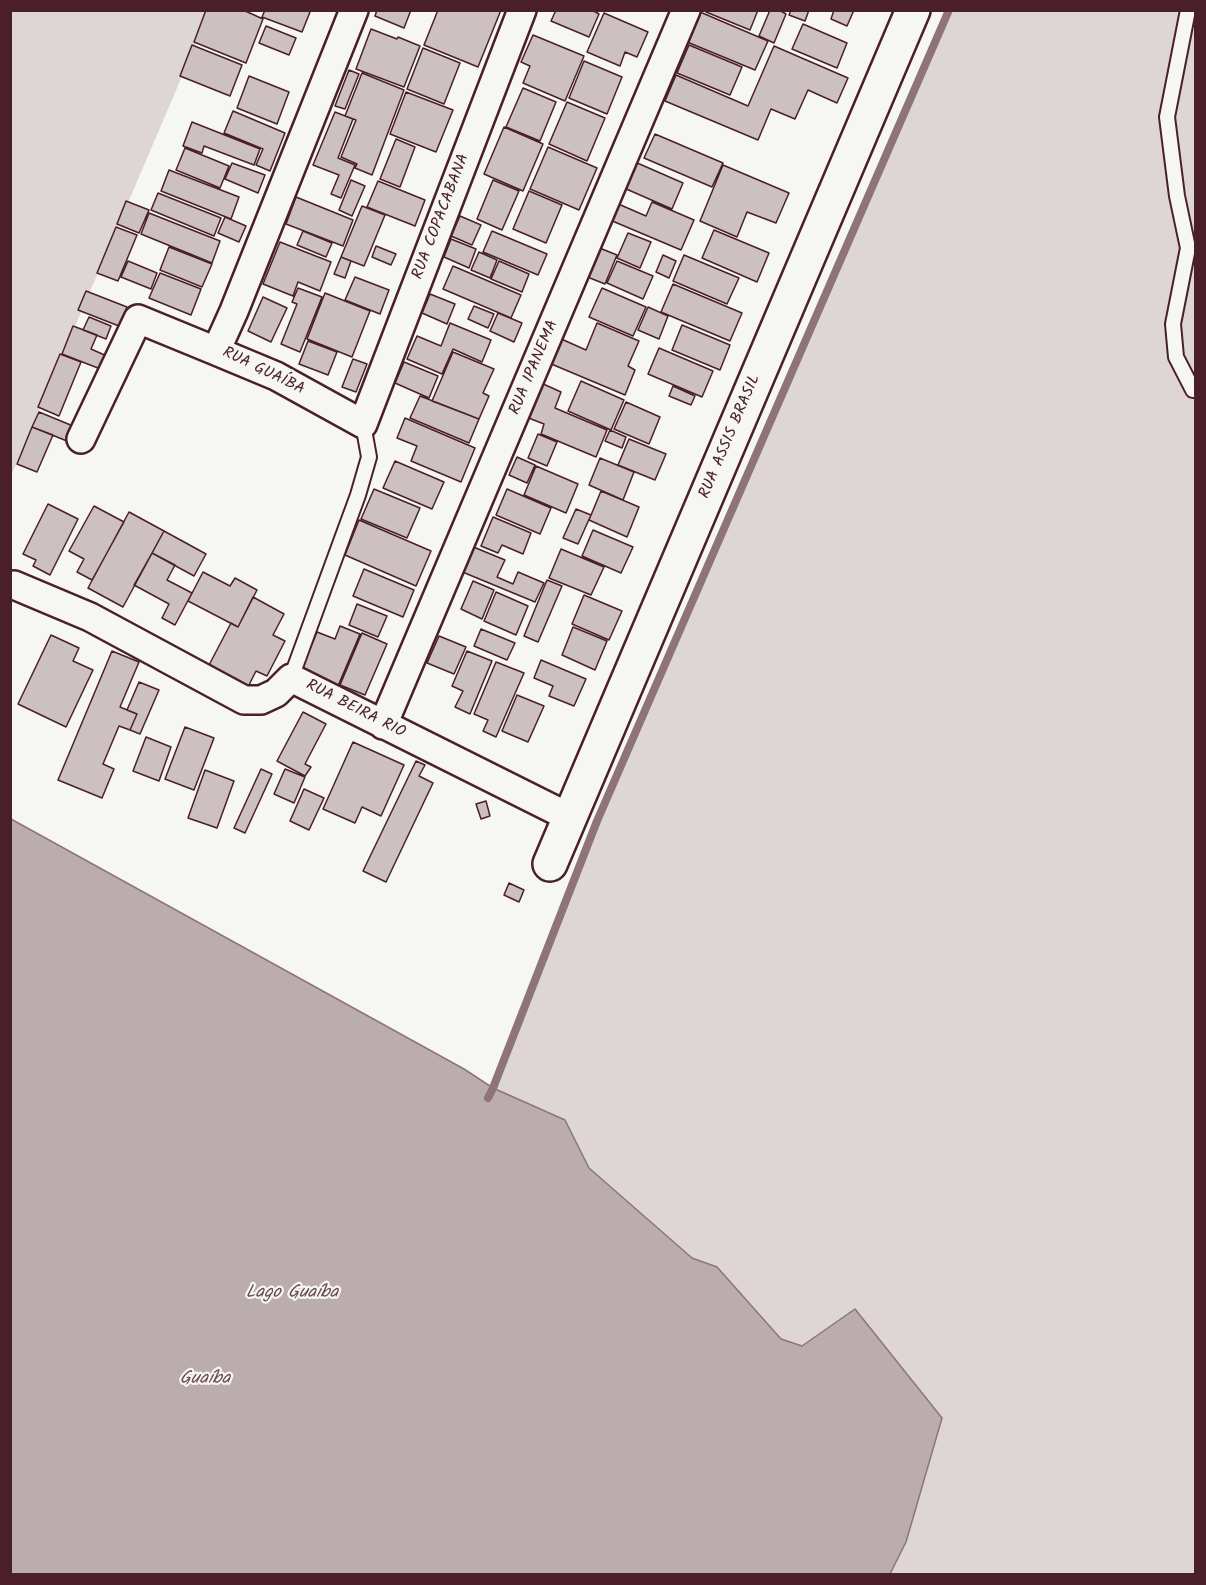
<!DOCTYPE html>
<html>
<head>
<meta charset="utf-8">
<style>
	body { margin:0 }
	#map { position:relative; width:1206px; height:1585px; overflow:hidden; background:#f6f6f2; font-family:Kalam,sans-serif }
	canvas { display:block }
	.frame { position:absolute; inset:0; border:12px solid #4a1f2b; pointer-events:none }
</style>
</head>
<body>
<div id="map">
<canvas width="1206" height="1585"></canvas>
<div class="frame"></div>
</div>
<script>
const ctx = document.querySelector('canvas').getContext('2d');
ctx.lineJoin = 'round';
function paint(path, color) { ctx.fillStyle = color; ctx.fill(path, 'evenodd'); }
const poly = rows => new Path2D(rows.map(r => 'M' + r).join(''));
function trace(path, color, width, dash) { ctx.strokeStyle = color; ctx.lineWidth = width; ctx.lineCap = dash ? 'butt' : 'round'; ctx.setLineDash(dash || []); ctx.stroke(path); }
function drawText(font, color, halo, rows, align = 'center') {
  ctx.font = font + ' Kalam,sans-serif'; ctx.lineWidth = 4.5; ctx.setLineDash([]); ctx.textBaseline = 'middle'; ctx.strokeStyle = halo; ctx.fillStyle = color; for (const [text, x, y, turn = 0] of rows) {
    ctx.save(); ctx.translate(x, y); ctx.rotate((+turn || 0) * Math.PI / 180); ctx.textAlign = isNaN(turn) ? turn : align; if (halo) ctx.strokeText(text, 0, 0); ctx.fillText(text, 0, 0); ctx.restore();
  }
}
paint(poly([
	[11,11,210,11,11,476],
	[949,11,1195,11,1195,1574,890,1574,906,1542,942,1418,855,1310,802,1346,781,1339,717,1267,692,1258,589,1168,565,1120,493,1088,597,821]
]), '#ddd6d5');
const water = poly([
	[11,819,464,1069,493,1088,565,1120,589,1168,692,1258,717,1267,781,1339,802,1346,855,1309,942,1418,906,1542,890,1574,11,1574,11,819]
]);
paint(water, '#bbadae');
trace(water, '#8e747a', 1.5);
trace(poly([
	[488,1098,493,1088,597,821,949,10]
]), '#8e747a', 8);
const building = poly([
	[206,10,243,10,263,19,246,63,194,42,206,10],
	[265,10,306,10,310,12,302,32,262,17,265,10],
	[377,10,411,10,404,28,375,16,377,10],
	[438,10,501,10,478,67,424,45,438,10],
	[556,10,592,10,599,14,589,37,551,21,556,10],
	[707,10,758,10,750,30,706,12,707,10],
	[770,10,779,10,786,14,774,43,759,36,770,10],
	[791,10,809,10,805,21,789,15,791,10],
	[834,10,854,10,847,26,831,19,834,10],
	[700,12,768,41,755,70,687,42,700,12],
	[604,13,648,32,637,57,625,52,620,66,587,52,604,13],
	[803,24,847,43,837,68,792,49,803,24],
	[266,26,296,38,289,55,259,43,266,26],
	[371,29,397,39,398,37,420,46,404,87,356,69,371,29],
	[533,35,584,56,565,101,523,83,530,66,521,62,533,35],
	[192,45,242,65,230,96,180,76,192,45],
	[689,45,742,67,730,95,677,73,689,45],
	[774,46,848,78,837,103,808,90,795,119,771,109,758,140,665,101,676,75,748,106,774,46],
	[423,48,460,63,444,104,407,89,423,48],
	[584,61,622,77,607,114,569,98,584,61],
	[349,70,359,74,345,109,335,106,349,70],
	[362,73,404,90,372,175,355,168,357,164,341,157,356,120,345,116,362,73],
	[249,76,289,92,277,124,237,108,249,76],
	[523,88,556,102,540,141,506,127,523,88],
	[406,92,453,110,436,152,390,134,406,92],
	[567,102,605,118,587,161,549,144,567,102],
	[233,111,285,133,270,171,256,165,263,149,224,133,233,111],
	[335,112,353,119,338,158,355,165,341,198,331,194,339,175,313,165,335,112],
	[192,122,260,149,254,165,204,146,202,153,183,146,192,122],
	[504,127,543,144,523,191,484,174,504,127],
	[655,134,723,163,712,187,644,158,655,134],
	[396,139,415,147,400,187,380,179,396,139],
	[548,147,597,168,579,210,530,189,548,147],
	[185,148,229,166,220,188,176,170,185,148],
	[635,162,683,183,672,209,624,188,635,162],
	[232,163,265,175,258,193,225,179,232,163],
	[723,165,789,193,776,223,747,212,737,237,700,221,723,165],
	[169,170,239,197,231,219,161,191,169,170],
	[351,180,365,186,352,216,339,210,351,180],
	[493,180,519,191,502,230,477,219,493,180],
	[378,181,425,200,415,226,367,207,378,181],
	[529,191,562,205,546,243,513,229,529,191],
	[158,193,221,218,214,236,151,210,158,193],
	[296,197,353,220,343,246,286,224,296,197],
	[126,201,149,210,139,233,117,224,126,201],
	[652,202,694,220,681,250,610,220,616,203,646,216,652,202],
	[362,206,385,215,364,266,341,257,362,206],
	[149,213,220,241,212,263,141,234,149,213],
	[460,216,481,225,472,245,451,236,460,216],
	[225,217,246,226,239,242,218,233,225,217],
	[116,227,137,235,118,281,97,273,116,227],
	[714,230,769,253,757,282,702,258,714,230],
	[303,231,332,243,326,257,297,245,303,231],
	[492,231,547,254,538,275,483,252,492,231],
	[628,233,651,242,640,268,617,258,628,233],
	[451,239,476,249,469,268,444,257,451,239],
	[280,242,331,262,320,291,298,282,293,296,263,284,280,242],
	[376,246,396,254,391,265,372,257,376,246],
	[169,247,212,264,202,287,160,270,169,247],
	[597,247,617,255,605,284,585,276,597,247],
	[479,252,497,260,490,278,471,270,479,252],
	[663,255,676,261,669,278,656,272,663,255],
	[684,255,739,278,727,304,673,281,684,255],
	[341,257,351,261,345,278,334,274,341,257],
	[128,261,157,273,151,289,121,277,128,261],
	[499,261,529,274,522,292,491,279,499,261],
	[617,261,653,276,643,299,607,283,617,261],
	[453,266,521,295,511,318,443,289,453,266],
	[160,273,201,289,191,315,149,298,160,273],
	[355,277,389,290,380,314,345,300,355,277],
	[673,284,742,313,730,341,661,312,673,284],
	[298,288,322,297,300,352,281,344,297,304,292,302,298,288],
	[602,288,646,307,633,336,589,317,602,288],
	[86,291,127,307,119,326,78,310,86,291],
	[325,293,370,311,352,357,307,339,325,293],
	[430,294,455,304,447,324,422,313,430,294],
	[263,297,287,308,271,342,248,331,263,297],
	[474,306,494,314,488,328,468,319,474,306],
	[648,307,668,316,659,339,638,330,648,307],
	[498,313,522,323,514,342,490,331,498,313],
	[89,317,111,326,106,339,83,330,89,317],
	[450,323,491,340,482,362,453,349,442,374,407,359,417,336,441,346,450,323],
	[597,323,639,341,628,366,635,370,625,395,549,363,559,338,586,350,597,323],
	[682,325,730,345,720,370,672,350,682,325],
	[73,326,97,335,91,349,109,357,103,370,62,354,73,326],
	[308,341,337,352,328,375,299,364,308,341],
	[659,348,713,371,702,397,648,374,659,348],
	[453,352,494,369,483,393,489,396,479,419,432,401,453,352],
	[60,354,81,362,59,416,38,407,60,354],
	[353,359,367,364,356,392,342,387,353,359],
	[404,362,438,376,429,398,395,383,404,362],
	[581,381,624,400,611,430,568,411,581,381],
	[541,383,561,392,555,408,607,430,596,457,541,434,544,424,526,417,541,383],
	[673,386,695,396,691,405,669,396,673,386],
	[420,396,479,419,469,443,410,418,420,396],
	[626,402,660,417,649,444,614,429,626,402],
	[39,412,73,426,67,441,32,427,39,412],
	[405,418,475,448,461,482,411,461,417,446,397,438,405,418],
	[32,427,53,435,37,472,17,464,32,427],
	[610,430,626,437,622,448,605,441,610,430],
	[538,434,557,442,547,466,528,458,538,434],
	[629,439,666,454,655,480,618,465,629,439],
	[517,457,535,465,527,483,509,475,517,457],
	[600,458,634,472,623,500,589,485,600,458],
	[395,461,444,482,432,509,383,488,395,461],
	[536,466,578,484,566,513,524,495,536,466],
	[374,489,420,508,407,538,361,519,374,489],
	[507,489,551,508,540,534,496,515,507,489],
	[601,491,639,507,627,537,589,520,601,491],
	[48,504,78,519,50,575,33,566,36,560,23,554,48,504],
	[94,506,124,522,92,580,77,572,84,559,69,551,94,506],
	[576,509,591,515,578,544,563,538,576,509],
	[129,512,164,531,123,607,88,588,129,512],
	[493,517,531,533,523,554,502,545,498,553,481,546,493,517],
	[359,520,431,551,416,586,345,555,359,520],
	[593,530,633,547,621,573,582,556,593,530],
	[164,531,206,554,194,576,152,553,164,531],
	[471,546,505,560,497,577,513,584,518,572,544,583,535,602,460,571,471,546],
	[561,549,604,567,591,595,549,578,561,549],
	[152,553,175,565,167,580,192,593,175,625,162,618,169,604,134,585,152,553],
	[364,569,414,590,403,617,353,596,364,569],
	[203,572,230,586,235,578,257,590,238,627,188,601,203,572],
	[547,580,562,586,538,642,524,636,547,580],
	[473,581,494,590,482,619,461,609,473,581],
	[496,592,528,606,516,635,484,621,496,592],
	[584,595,622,611,609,640,572,624,584,595],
	[253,597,284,614,273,635,285,641,267,676,256,671,248,687,208,667,231,623,238,627,253,597],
	[357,604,387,616,378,637,349,625,357,604],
	[340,626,360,634,338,686,301,670,317,632,335,639,340,626],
	[573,627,607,641,595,670,562,655,573,627],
	[481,629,515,643,507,660,474,646,481,629],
	[362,633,387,644,365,695,340,685,362,633],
	[51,635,79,648,73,661,93,670,66,727,18,704,51,635],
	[439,636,466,647,454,674,427,663,439,636],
	[112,651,139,662,120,707,137,714,130,730,119,726,103,764,114,769,102,798,58,780,112,651],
	[467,651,492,661,470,714,455,707,463,691,452,686,467,651],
	[541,660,586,679,574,706,549,696,553,686,534,678,541,660],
	[496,662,524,673,496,737,483,731,488,720,474,714,496,662],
	[139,682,159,690,140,734,130,730,137,714,127,710,139,682],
	[517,695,544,706,528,742,502,731,517,695],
	[303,712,326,724,305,764,311,767,305,776,277,761,303,712],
	[185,727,214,738,194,790,165,779,185,727],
	[146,737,171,747,159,781,133,771,146,737],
	[353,742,404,765,381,816,362,807,355,823,323,809,353,742],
	[416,761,425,765,419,776,433,783,386,882,363,871,416,761],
	[261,769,272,774,245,833,234,828,261,769],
	[285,769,305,777,294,803,274,794,285,769],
	[205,770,234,781,217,828,188,818,205,770],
	[304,789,324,798,309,830,290,821,304,789],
	[486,801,490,816,481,819,476,804,486,801],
	[509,883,524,890,519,902,504,895,509,883]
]);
paint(building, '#ccc1c0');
trace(building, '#4a1f2b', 1.5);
const lane = poly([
	[1188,10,1167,117,1177,196,1188,248,1173,324,1176,357,1193,390,1196,390],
	[291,678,358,495,369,457,363,424]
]);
const street = poly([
	[354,10,234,311,216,351,276,376,363,424,522,10],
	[81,439,138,319,216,351],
	[14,585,90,617,244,700,261,700,276,693,291,678,569,817],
	[383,725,686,10]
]);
const secondary = poly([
	[550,864,913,10]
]);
trace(lane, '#4a1f2b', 18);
trace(street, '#4a1f2b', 32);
trace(secondary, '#4a1f2b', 38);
trace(lane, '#f6f6f2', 14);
trace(street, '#f6f6f2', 27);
trace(secondary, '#f6f6f2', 33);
drawText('16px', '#4a1f2b', '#f6f6f2', [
	["RUA COPACABANA",442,217,-69],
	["RUA IPANEMA",535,368,-67],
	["RUA GUAÍBA",263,372,26],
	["RUA ASSIS BRASIL",731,437,-67],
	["RUA BEIRA RIO",355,710,27]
]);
drawText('italic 18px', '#6c4a52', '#f6f6f2', [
	["Lago Guaíba",292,1294],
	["Guaíba",205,1380]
]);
</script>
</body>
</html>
